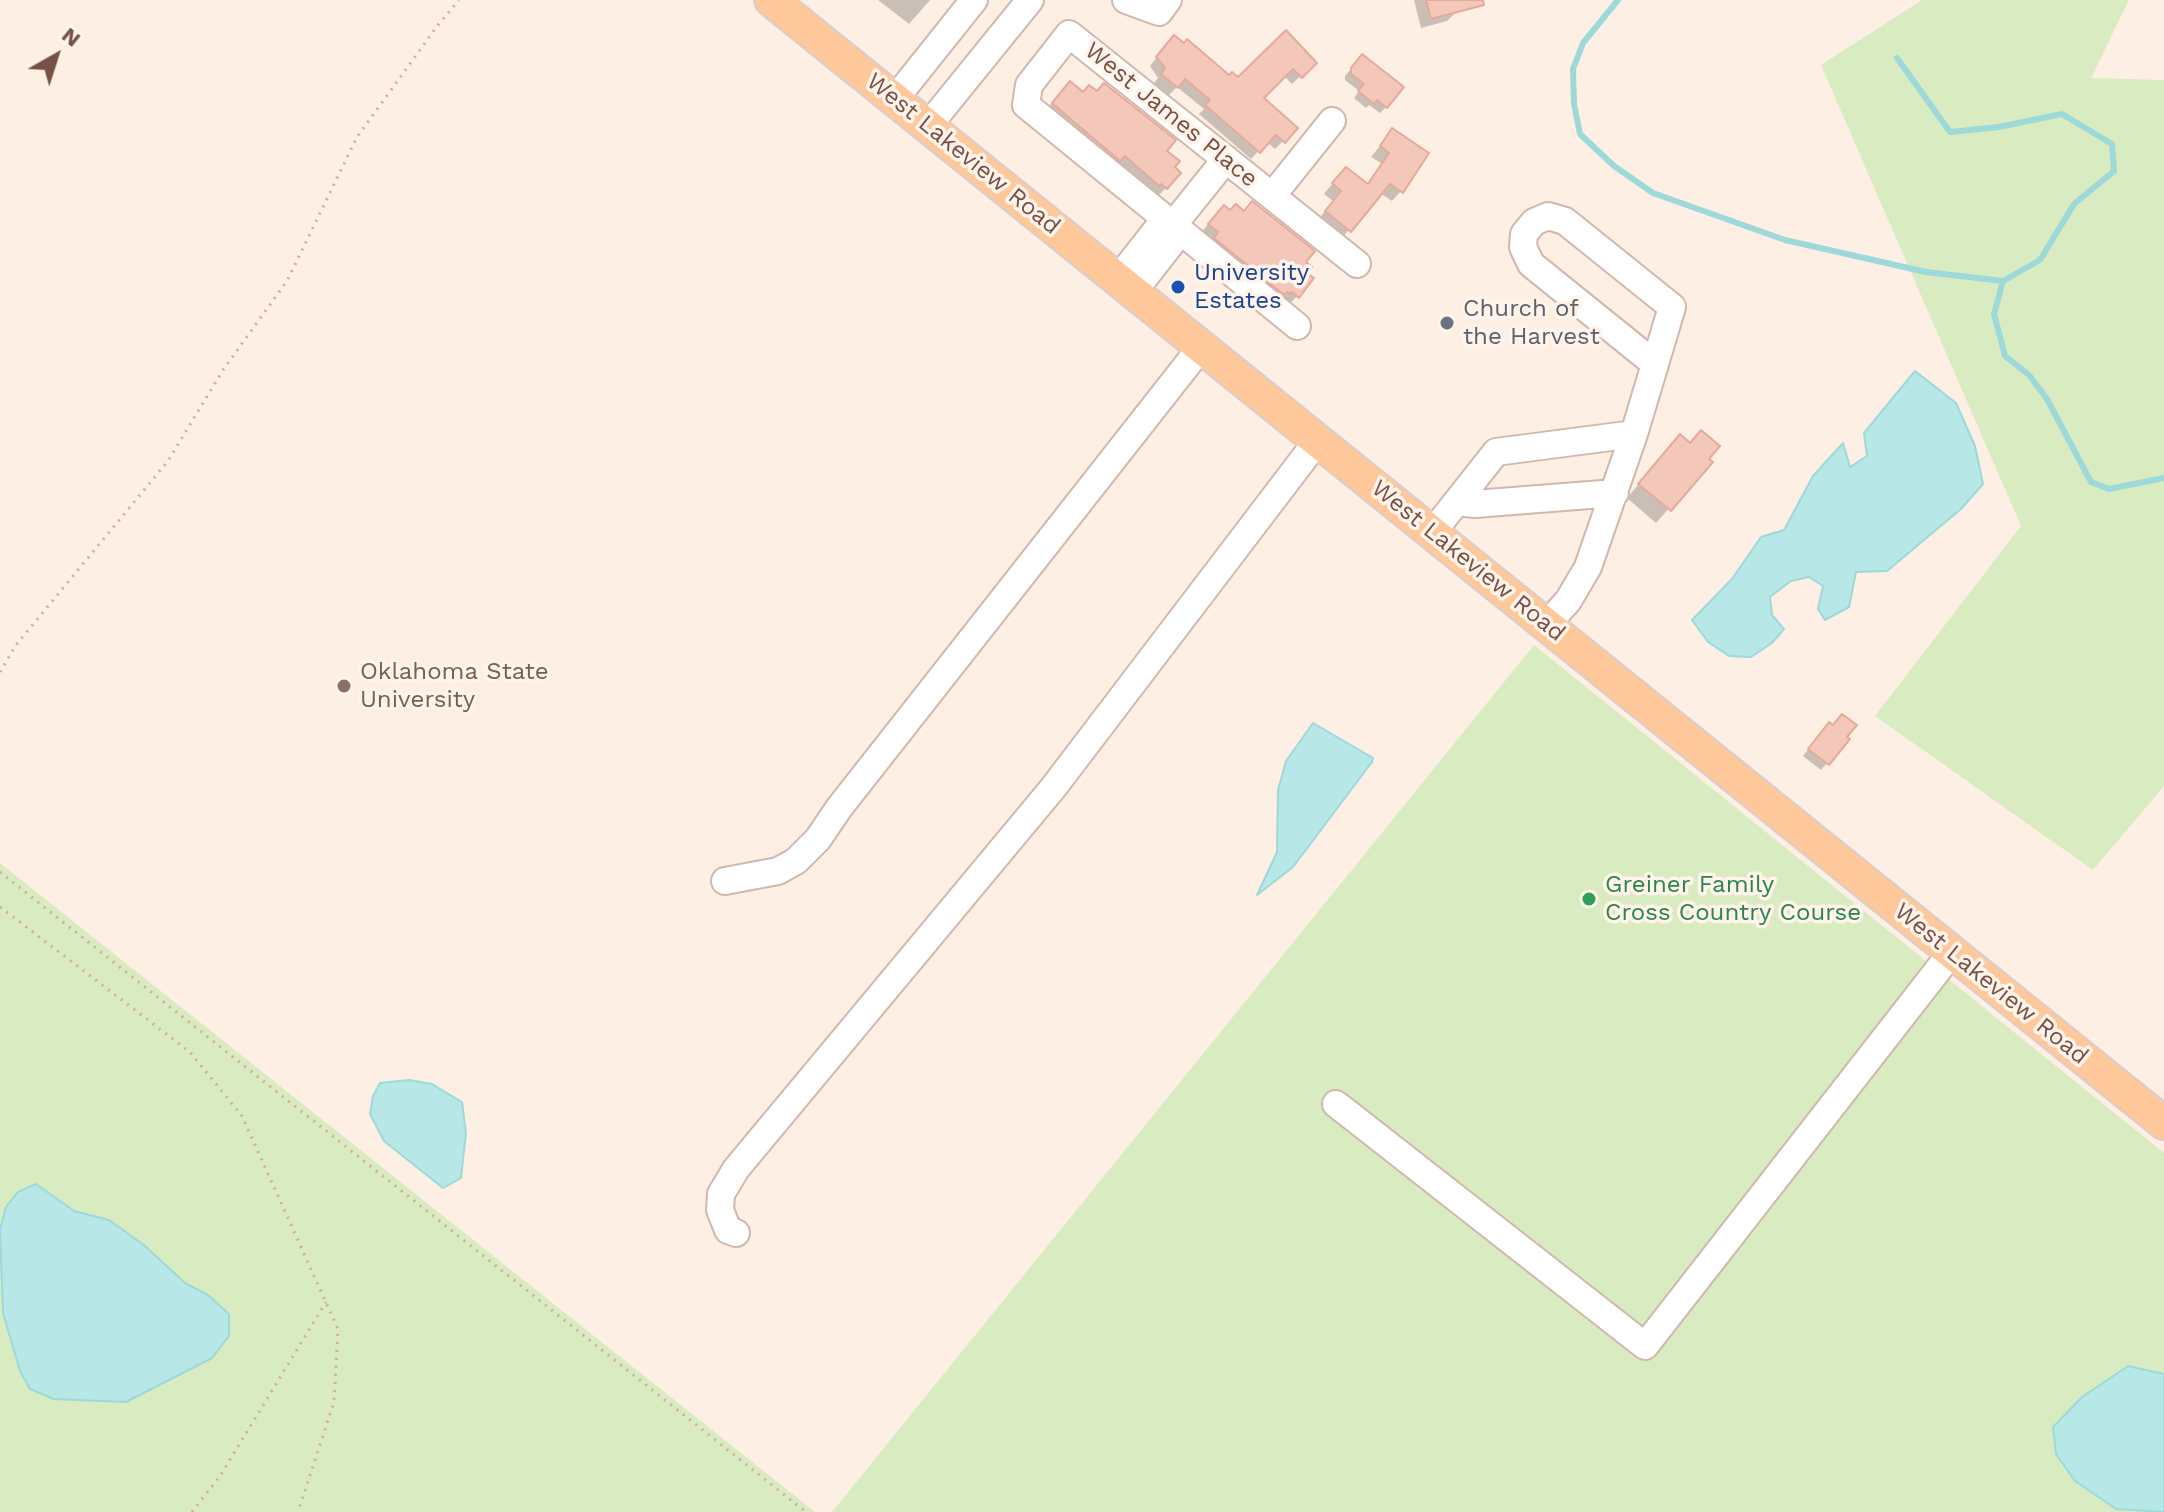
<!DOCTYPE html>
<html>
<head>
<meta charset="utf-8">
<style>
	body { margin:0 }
	#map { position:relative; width:2164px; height:1512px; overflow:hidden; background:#fdefe4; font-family:"Work Sans",sans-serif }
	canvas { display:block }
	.north { position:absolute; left:16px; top:16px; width:80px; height:80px; -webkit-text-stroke:6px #fff3ea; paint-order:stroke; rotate:39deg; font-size:22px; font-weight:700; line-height:32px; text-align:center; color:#765148 }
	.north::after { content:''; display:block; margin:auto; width:28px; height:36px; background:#765148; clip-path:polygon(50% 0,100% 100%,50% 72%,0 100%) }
</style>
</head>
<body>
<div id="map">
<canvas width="2164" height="1512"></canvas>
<div class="north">N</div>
</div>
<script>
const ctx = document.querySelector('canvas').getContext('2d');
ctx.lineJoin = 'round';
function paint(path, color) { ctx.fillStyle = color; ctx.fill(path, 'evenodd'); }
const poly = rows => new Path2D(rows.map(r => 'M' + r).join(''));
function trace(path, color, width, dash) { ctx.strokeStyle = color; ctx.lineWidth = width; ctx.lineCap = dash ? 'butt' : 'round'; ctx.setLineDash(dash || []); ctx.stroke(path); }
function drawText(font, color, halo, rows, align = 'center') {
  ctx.font = font + ' "Work Sans",sans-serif'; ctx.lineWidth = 7; ctx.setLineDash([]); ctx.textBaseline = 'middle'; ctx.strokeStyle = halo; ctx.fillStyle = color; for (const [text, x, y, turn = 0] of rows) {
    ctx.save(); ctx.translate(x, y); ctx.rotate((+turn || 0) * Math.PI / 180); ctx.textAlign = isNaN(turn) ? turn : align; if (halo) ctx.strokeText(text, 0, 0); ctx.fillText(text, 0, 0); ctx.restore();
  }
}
paint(poly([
	[1922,0,2129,0,2091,78,2164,80,2164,786,2093,870,1875,716,2021,526,1821,65],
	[1534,645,2164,1153,2164,1512,832,1512],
	[0,863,815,1512,0,1512]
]), '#d9ebc1');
const water = poly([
	[1915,371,1956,403,1975,446,1983,484,1961,509,1887,571,1856,572,1849,607,1825,620,1818,609,1823,586,1809,577,1791,581,1770,597,1772,615,1784,629,1772,643,1751,657,1729,656,1708,642,1692,620,1732,579,1761,537,1784,530,1813,476,1843,443,1850,467,1867,456,1864,433,1915,371],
	[1313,723,1373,758,1372,762,1293,867,1257,895,1277,852,1278,790,1286,761,1313,723],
	[409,1080,432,1084,462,1102,466,1133,461,1178,443,1188,384,1141,370,1114,373,1096,380,1083,409,1080],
	[36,1184,74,1211,109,1220,145,1246,185,1283,208,1295,229,1314,229,1336,212,1358,126,1402,54,1399,30,1389,20,1371,3,1313,0,1229,6,1207,18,1192,36,1184],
	[2128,1366,2164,1374,2164,1512,2116,1509,2075,1481,2056,1454,2053,1427,2082,1397,2128,1366]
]);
paint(water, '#b7e7e6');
trace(water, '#9dd9d9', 2);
paint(poly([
	[878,0,930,0,909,24],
	[1414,0,1462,0,1457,11,1447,21,1421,28],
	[1166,46,1229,78,1238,79,1314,63,1292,84,1284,76,1261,99,1283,141,1275,149,1267,142,1251,159,1199,114,1204,109,1177,87,1169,95,1154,83,1158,78,1150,66],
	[1356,63,1386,107,1380,113,1369,105,1366,108,1354,98,1359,91,1345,80,1345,76],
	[1057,97,1164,151,1166,188,1153,201,1040,117],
	[1392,131,1401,191,1392,201,1380,193,1340,240,1317,221,1333,201,1324,194,1336,179,1366,185,1381,163,1371,157],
	[1211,221,1304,263,1297,296,1284,310,1196,238],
	[1667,450,1710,462,1656,523,1627,498],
	[1832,727,1847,740,1821,770,1803,756,1823,731]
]), '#0003');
trace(poly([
	[1618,0,1583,43,1573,69,1574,104,1580,134,1614,166,1653,193,1785,240,1926,272,2003,281,2040,260,2074,204,2114,171,2112,144,2062,114,1999,127,1950,132,1897,58],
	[2003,281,1994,314,2005,356,2029,375,2047,399,2091,482,2109,489,2164,478]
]), '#9dd9d9', 6);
const building = poly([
	[1426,0,1483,0,1484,5,1431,19,1426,0],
	[1286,30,1317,63,1302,78,1293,69,1264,98,1298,128,1285,143,1276,135,1260,153,1205,105,1210,100,1185,79,1178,88,1161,74,1165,68,1156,57,1174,35,1184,43,1187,39,1229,75,1232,72,1238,77,1286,30],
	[1362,54,1404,87,1387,108,1377,100,1374,104,1358,91,1364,84,1351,74,1351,68,1362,54],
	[1070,81,1083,92,1089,85,1097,91,1104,83,1176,140,1167,151,1180,161,1175,167,1181,173,1167,189,1161,184,1159,186,1125,156,1120,161,1052,103,1070,81],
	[1392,128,1429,153,1403,193,1390,184,1351,232,1325,211,1341,191,1332,183,1346,167,1368,184,1389,153,1380,146,1392,128],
	[1252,201,1315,251,1306,262,1312,267,1307,273,1314,278,1299,298,1292,292,1291,294,1287,292,1284,295,1214,238,1218,232,1208,224,1224,205,1230,210,1236,204,1244,211,1252,201],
	[1701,430,1720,446,1709,459,1713,462,1671,511,1638,484,1680,434,1690,443,1701,430],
	[1842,714,1857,725,1847,737,1850,739,1829,765,1808,749,1829,722,1833,725,1842,714]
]);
paint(building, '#f3c7ba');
trace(building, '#e6aa9a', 2);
const minor = poly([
	[1126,0,1159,12,1168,0],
	[895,99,974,0],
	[928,126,1030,0],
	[1272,196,1332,121],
	[1118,279,1158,228,1173,225,1226,159],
	[1134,291,1173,241,1173,225],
	[1297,326,1026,105,1029,85,1069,34,1357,264],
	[1457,502,1475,504,1615,493],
	[1432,533,1496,452,1634,434],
	[1546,625,1568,601,1588,567,1634,434,1655,364,1672,307,1565,221,1548,216,1534,222,1524,234,1523,247,1531,264,1655,364],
	[725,881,778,871,796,861,818,839,839,808,1202,346],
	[1336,1104,1645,1346,1952,952],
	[736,1233,728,1230,720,1210,721,1194,736,1169,1053,788,1318,440]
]);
const major = poly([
	[771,0,2164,1123]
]);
trace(minor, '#d1b7ac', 30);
trace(major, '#d9cecc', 36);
trace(poly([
	[0,672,16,645,168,461,223,370,287,281,357,137,438,25,459,0],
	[0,872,806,1512],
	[0,907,190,1052,242,1116,338,1329,334,1402,298,1512],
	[192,1512,220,1476,326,1302]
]), '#d8aa9d', 3, [2, 6]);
trace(minor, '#fff', 26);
trace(major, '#fec89a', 32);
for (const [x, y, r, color] of [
	[1178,287,8,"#1a4fb4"],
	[1447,323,8,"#6b7280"],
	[344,686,8,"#8d6e63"],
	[1589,899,8,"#2e9e5b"]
]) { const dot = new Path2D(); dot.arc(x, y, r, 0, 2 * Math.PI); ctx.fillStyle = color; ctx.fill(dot); trace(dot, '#fff3ea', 3); }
drawText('24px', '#765148', '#fff3ea', [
	["West James Place",1171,115,39],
	["West Lakeview Road",963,154,39],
	["West Lakeview Road",1468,561,39],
	["West Lakeview Road",1991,984,39]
]);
drawText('24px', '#164399', '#fff3ea', [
	["University",1194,273],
	["Estates",1194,301]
], 'left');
drawText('24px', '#5b616d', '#fff3ea', [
	["Church of",1463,309],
	["the Harvest",1463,337]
], 'left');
drawText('24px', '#785e54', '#fff3ea', [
	["Oklahoma State",360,672],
	["University",360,700]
], 'left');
drawText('24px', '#27864d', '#fff3ea', [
	["Greiner Family",1605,885],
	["Cross Country Course",1605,913]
], 'left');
</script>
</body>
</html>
